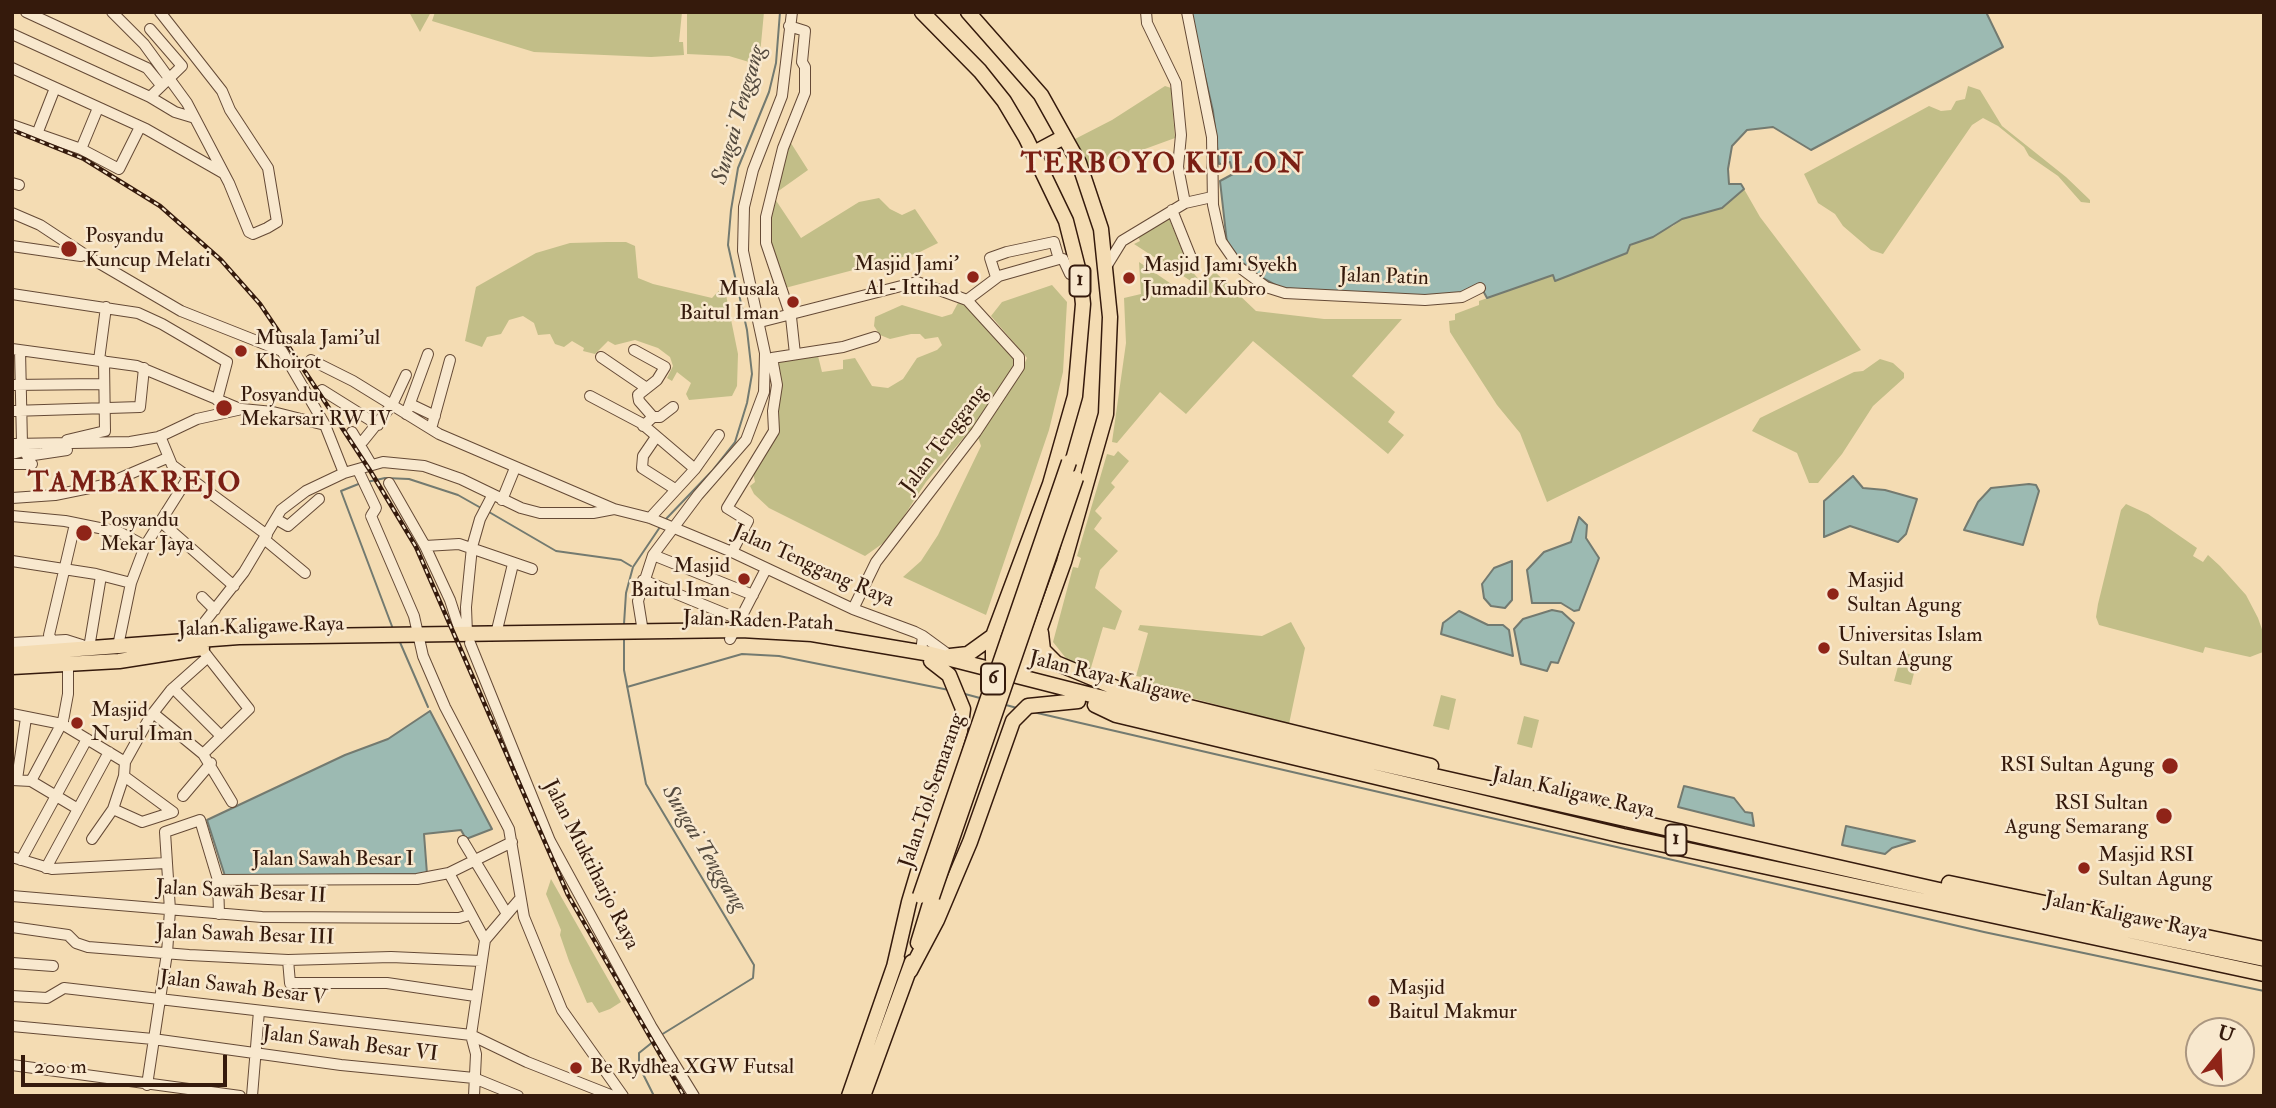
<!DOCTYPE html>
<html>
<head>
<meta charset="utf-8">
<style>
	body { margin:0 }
	#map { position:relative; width:2276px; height:1108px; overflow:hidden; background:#f4dcb3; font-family:"IM FELL Double Pica",serif }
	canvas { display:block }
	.frame { position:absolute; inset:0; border:14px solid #351a0c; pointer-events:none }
	.north { position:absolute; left:2185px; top:1017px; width:70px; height:70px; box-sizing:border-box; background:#f8e8ce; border:2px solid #aa9680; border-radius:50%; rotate:18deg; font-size:19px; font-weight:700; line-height:28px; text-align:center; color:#351a0c }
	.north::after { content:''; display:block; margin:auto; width:24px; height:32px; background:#8f2418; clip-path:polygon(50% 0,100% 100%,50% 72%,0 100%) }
	.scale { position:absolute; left:21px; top:1055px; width:206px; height:32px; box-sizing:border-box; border:4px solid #351a0c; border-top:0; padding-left:9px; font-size:21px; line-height:24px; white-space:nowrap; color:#351a0c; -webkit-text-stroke:5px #f8e8ce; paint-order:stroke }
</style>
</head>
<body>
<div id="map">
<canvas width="2276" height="1108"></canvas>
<div class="frame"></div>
<div class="north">U</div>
<div class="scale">200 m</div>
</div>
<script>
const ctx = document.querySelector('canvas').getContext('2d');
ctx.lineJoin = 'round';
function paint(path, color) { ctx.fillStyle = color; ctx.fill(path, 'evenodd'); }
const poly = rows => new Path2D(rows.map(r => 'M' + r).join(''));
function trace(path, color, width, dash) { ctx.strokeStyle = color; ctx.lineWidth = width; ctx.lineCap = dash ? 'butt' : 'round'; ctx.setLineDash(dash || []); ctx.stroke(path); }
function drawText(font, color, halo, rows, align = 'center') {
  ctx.font = font + ' "IM FELL Double Pica",serif'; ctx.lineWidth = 5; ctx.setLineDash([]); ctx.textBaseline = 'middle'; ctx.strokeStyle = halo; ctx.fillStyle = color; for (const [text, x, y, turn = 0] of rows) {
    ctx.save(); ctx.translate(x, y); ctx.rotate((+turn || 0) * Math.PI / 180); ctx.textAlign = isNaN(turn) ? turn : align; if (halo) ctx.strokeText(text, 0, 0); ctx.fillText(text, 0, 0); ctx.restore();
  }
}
paint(poly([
	[409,12,431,12,420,32],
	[435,12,682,12,679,42,683,42,684,55,651,57,534,52,432,21],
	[687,12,764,12,759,65,729,56,687,54],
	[1165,86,1171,88,1175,138,1090,169,1075,139,1112,120],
	[1968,86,1980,90,2002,126,2066,177,2090,200,2090,203,2081,202,2058,176,2029,156,2024,147,1998,126,1983,118,1972,125,1883,254,1871,250,1843,226,1835,214,1818,203,1804,174,1929,106,1941,111,1951,110,1956,101,1965,99],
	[789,140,808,170,777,192,775,199,801,238,859,202,879,198,890,209,902,215,915,209,938,243,918,253,785,288,770,243,772,204],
	[1744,189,1760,217,1861,350,1547,502,1520,433,1497,405,1457,343,1450,332,1449,321,1455,320,1455,314,1479,305,1479,301,1553,275,1555,281,1673,226,1682,219,1722,208],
	[1168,216,1190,269,1201,282,1197,285,1134,244,1140,241,1137,234],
	[607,242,626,242,635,246,638,278,653,284,712,298,724,285,738,354,737,386,732,396,689,400,686,394,691,383,677,372,672,381,667,378,673,366,670,357,658,348,635,340,615,345,608,341,595,354,583,351,584,348,572,341,564,347,555,344,550,334,538,335,534,323,523,316,509,320,501,334,487,337,482,347,465,341,476,287,536,253,570,243],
	[1139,262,1189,296,1215,272,1256,311,1324,319,1402,319,1352,376,1395,412,1388,422,1404,435,1388,454,1253,341,1186,414,1160,392,1117,443,1112,442,1126,343,1124,298,1141,294],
	[1052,285,1067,302,1063,372,1049,430,986,615,903,577,921,561,938,535,981,446,978,437,1019,376,1027,358,991,316,1002,302],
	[959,301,973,302,1019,360,993,403,926,482,889,539,865,556,769,508,754,494,750,486,755,482,753,472,779,433,775,417,776,360,818,356,822,372,843,369,843,360,855,358,872,386,888,388,903,379,917,358,937,350,942,345,938,337,925,339,920,334,911,334,890,339,880,335,874,326,875,317,902,305,942,317,952,314],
	[1880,359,1893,363,1904,373,1904,378,1873,406,1842,454,1818,483,1809,483,1797,453,1752,431,1760,418,1854,372,1863,371],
	[1118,451,1129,461,1111,483,1115,487,1095,511,1102,518,1094,529,1118,551,1100,570,1095,588,1122,611,1115,630,1103,627,1090,671,1069,662,1053,642,1073,567,1078,568,1081,558,1077,556,1107,454,1114,456],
	[2126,504,2148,514,2197,548,2193,556,2203,562,2208,555,2220,566,2246,595,2258,618,2264,635,2263,652,2250,657,2205,647,2203,653,2099,625,2096,617,2098,604,2121,510],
	[1291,622,1305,648,1289,724,1139,684,1141,677,1136,676,1148,633,1138,630,1140,625,1262,636],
	[1902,652,1918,657,1911,685,1894,681],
	[1441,695,1456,699,1449,730,1433,726],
	[1524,716,1539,720,1532,748,1517,744],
	[551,879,621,1002,610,1009,599,1013,592,1002,587,1003,569,961,560,935,561,930,546,894]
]), '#c2be88');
const water = poly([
	[1190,12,1986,12,2003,47,1811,150,1773,127,1747,130,1732,146,1728,169,1729,184,1741,184,1744,189,1722,208,1682,219,1653,237,1630,245,1627,253,1555,281,1553,275,1487,298,1481,287,1451,297,1393,296,1281,288,1259,276,1237,258,1227,243,1220,181,1233,174,1230,162,1219,164,1213,111,1190,12],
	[1853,476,1863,488,1885,490,1917,499,1906,534,1898,542,1850,526,1824,537,1824,501,1853,476],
	[2029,484,2036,485,2039,491,2023,545,1964,530,1978,502,1991,488,2029,484],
	[1579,517,1587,525,1586,538,1599,558,1579,610,1574,611,1561,603,1532,603,1527,570,1544,552,1571,542,1579,517],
	[1512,561,1512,600,1505,608,1491,606,1484,598,1482,584,1494,568,1512,561],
	[1552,610,1562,612,1574,623,1558,663,1551,662,1547,671,1521,664,1514,629,1523,619,1552,610],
	[1459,611,1488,625,1503,625,1509,630,1513,656,1441,634,1443,623,1459,611],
	[430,711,492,829,466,839,461,830,424,834,427,874,225,876,207,820,345,755,388,739,430,711],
	[1684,786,1734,798,1745,812,1752,813,1754,826,1678,807,1684,786],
	[1846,826,1915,841,1892,848,1885,854,1842,845,1846,826]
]);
paint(water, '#9cbab2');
trace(water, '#737a70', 2);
trace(poly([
	[367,482,385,478,409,479,458,495,481,508],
	[361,483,341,491,393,629],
	[489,512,556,551,621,560,631,566],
	[665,520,712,471,735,442,747,403,752,374,747,330,728,245,731,210,738,168,769,92,776,63,780,12],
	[624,624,626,593,633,567,660,527],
	[624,637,624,670,646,784,754,965,753,978,661,1035],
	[399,640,428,707],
	[627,687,742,654,779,656,949,690],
	[965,694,980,698],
	[1006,705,1017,708],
	[1033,712,1984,932,2264,991],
	[654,1096,639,1066,639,1053,654,1041]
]), '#737a70', 2);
const minor = poly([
	[26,12,147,68,161,85],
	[112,12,144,44,187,103,229,183,249,232,253,234,267,228,277,222,268,168,230,110,222,91,160,12],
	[1146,12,1147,23,1176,83,1181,135,1178,167,1185,203],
	[1187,12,1212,137,1213,205,1221,241,1239,267,1266,287,1285,293,1425,300,1462,297,1480,288],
	[789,26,805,31,802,62,805,67,805,93,783,148,766,217,766,243,791,317,795,354],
	[150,29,182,66,150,97],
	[12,34,150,97,175,112,195,118],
	[12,68,146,129,223,173],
	[12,125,81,149,119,169,140,127],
	[37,134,55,88],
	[81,149,98,108],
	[12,183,19,185],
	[1172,210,1194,265],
	[12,213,40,225,87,256,181,311,282,351,325,425,344,473],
	[12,246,81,256],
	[1106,267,1122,241,1185,203,1212,197],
	[996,277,990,258,1007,252,1054,242,1059,259],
	[12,294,138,313,162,324,227,362,217,400],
	[760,322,917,282,967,300,999,276,1059,259,1063,259,1070,274,1080,276],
	[12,349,137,366,238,408],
	[20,350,22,444],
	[634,350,665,367,657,380,638,395,639,401,653,417,643,426],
	[601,357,645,387],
	[99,360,106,307],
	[311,360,353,381,439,434,614,509],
	[12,385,102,384],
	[322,390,378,425],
	[590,396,641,423,695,469],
	[410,404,435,416],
	[12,411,140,407,144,368],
	[406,414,428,354],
	[653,417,660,417,673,407],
	[431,429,450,360],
	[352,432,371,464],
	[160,436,172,465,267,535],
	[656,437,643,456,642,468,675,489],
	[67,440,105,431,104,361],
	[363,441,392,405,406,375],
	[12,444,130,442,159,437,197,419,242,409,273,412,325,425],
	[12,454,36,448],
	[27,456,67,450],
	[12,464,32,464],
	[358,470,376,508,371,516,414,616,423,656,445,707,509,829,524,917,562,1010,623,1096],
	[389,483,425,546,450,600,461,634],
	[12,498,55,495,104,485,167,458],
	[502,500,515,468],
	[12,516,65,521,119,532,145,546],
	[650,518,695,469,719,435],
	[276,519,288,526,319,499],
	[160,521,234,586],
	[264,539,305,573],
	[425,546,459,544,532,569],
	[732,552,748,521,727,508,774,431,773,411,777,385,772,358,843,347,875,337],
	[653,555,753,595],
	[12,561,96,574,131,583],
	[643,580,738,619],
	[202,597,215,610],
	[853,609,876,562,976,432,1019,367,1019,357,967,300],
	[643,632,638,601,653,555,698,495,746,440,764,392,765,353,743,251,744,207,753,170,782,96,792,12],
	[467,634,466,607,472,547,480,519,492,496],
	[496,634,513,564],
	[923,636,949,655],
	[730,639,766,569],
	[52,641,49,635,75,524],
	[12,643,66,640,85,646],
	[470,643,550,841,651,1026,694,1096],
	[118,646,131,583,145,546,188,478],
	[89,648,101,576],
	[173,688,221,736],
	[153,713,203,754,232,802],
	[12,714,62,724,125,762],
	[203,754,249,709,208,657],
	[17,779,26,718],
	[12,780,31,781,78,809],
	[31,781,63,721,68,694,68,665],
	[183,796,211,763],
	[113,809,142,822,173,812,124,776,125,762,150,717,171,690,208,657,195,640,196,633,244,572,281,510,306,491,344,473,383,462,424,466,461,479,521,508,540,513,593,513,614,509,650,518,732,552,853,609,915,632,923,636,921,652],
	[92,839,113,809,124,776],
	[463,841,507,914],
	[12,857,52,869,166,863],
	[21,860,87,739],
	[46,868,109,752],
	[449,873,485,940],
	[218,880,417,879,449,873,512,842],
	[12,896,262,917,459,918,469,915],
	[12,927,68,935,76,943,88,947,189,955,288,960,391,957,481,961],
	[288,960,290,983,387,983,475,996],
	[12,963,53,966],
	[12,996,47,998,64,988,471,1035,527,1062,613,1096],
	[12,1026,153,1039,341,1065,474,1078,518,1096],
	[12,1065,240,1096],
	[147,1085,167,953,170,910,165,832,200,820,218,880,219,914],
	[252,1096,259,1011],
	[474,1096,476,1054,471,1035,485,940,519,900]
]);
const highway = poly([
	[922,12,980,71,1004,101,1026,138,1066,221,1080,276,1083,304,1075,396,1050,484,993,636,993,659,1003,675],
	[968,12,1041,95,1079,163,1101,229,1110,317,1106,414,1064,562,1031,654,1022,666,1004,672],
	[1034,153,1064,137],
	[1041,633,1043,650,1056,663,1126,692],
	[12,654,239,637,741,630,812,634,931,654,1209,725,2001,904,2264,959],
	[950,656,968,654,993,636],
	[12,667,119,661,202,648],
	[1120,690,1431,766],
	[1095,705,1116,715,1623,836,2264,974],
	[1949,883,2264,949],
	[918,943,932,897],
	[894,967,909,902,960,731,963,709,949,675,931,661],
	[910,971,937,920,970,842,1013,721,1028,706,1078,701],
	[849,1096,897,958],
	[863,1096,912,962]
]);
trace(minor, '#654a36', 12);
trace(highway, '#351a0c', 17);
trace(minor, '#f8e8ce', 10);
trace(highway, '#f4dcb3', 14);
const rail = poly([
	[12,130,84,159,160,206,221,260,260,304,281,335,371,472,416,547,568,895,684,1096]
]);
trace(rail, '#351a0c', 4.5);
trace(rail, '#f8e8ce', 2, [5]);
const highwayBridge = poly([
	[920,896,1069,462],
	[932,897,1076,478]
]);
trace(highwayBridge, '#351a0c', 17, []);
trace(highwayBridge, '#f4dcb3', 14);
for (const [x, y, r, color] of [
	[69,249,9,"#8f2418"],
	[973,277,7,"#8f2418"],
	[1129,278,7,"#8f2418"],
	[793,302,7,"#8f2418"],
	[241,351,7,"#8f2418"],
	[224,408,9,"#8f2418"],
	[84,533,9,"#8f2418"],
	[744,579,7,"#8f2418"],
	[1833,594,7,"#8f2418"],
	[1824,648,7,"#8f2418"],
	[77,723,7,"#8f2418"],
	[2170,766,9,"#8f2418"],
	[2164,816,9,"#8f2418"],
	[2084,868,7,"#8f2418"],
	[1374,1001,7,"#8f2418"],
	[576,1068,7,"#8f2418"]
]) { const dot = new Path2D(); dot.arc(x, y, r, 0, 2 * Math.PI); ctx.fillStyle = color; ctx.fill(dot); trace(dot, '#f8e8ce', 2.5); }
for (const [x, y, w] of [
	[1080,281,21],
	[993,679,24],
	[1676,840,21]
]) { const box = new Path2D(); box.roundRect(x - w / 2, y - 15.5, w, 31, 5); ctx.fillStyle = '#f8e8ce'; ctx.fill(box); trace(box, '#351a0c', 2); }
drawText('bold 19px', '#351a0c', null, [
	["1",1080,281],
	["6",993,679],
	["1",1676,840]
]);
drawText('21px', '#351a0c', '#f8e8ce', [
	["Posyandu",85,237],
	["Kuncup Melati",85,261],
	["Masjid Jami'",959,265,"right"],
	["Al - Ittihad",959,289,"right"],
	["Masjid Jami Syekh",1143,266],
	["Jumadil Kubro",1143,290],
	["Musala",779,290,"right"],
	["Baitul Iman",779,314,"right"],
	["Musala Jami'ul",255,339],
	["Khoirot",255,363],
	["Posyandu",240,396],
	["Mekarsari RW IV",240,420],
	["Posyandu",100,521],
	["Mekar Jaya",100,545],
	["Masjid",730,567,"right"],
	["Baitul Iman",730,591,"right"],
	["Masjid",1847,582],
	["Sultan Agung",1847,606],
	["Universitas Islam",1838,636],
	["Sultan Agung",1838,660],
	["Masjid",91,711],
	["Nurul Iman",91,735],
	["RSI Sultan Agung",2154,766,"right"],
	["RSI Sultan",2148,804,"right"],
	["Agung Semarang",2148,828,"right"],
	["Masjid RSI",2098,856],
	["Sultan Agung",2098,880],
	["Masjid",1388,989],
	["Baitul Makmur",1388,1013],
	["Be Rydhea XGW Futsal",590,1068]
], 'left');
drawText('21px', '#351a0c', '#f8e8ce', [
	["Jalan Patin",1384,278,2],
	["Jalan Tenggang",945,440,-53],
	["Jalan Tenggang Raya",813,567,24],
	["Jalan Raden Patah",758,622,2],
	["Jalan Kaligawe Raya",261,628,-2],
	["Jalan Raya Kaligawe",1110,679,14],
	["Jalan Tol Semarang",933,791,-71],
	["Jalan Kaligawe Raya",1573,794,13],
	["Jalan Sawah Besar I",333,860],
	["Jalan Muktiharjo Raya",590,865,63],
	["Jalan Sawah Besar II",241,893,3],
	["Jalan Kaligawe Raya",2126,917,12],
	["Jalan Sawah Besar III",245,936,2],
	["Jalan Sawah Besar V",243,989,7],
	["Jalan Sawah Besar VI",350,1045,7]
]);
drawText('italic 23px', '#544a3e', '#f8e8ce', [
	["Sungai Tenggang",740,115,-74],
	["Sungai Tenggang",703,849,59]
]);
ctx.letterSpacing = '2px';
drawText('bold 28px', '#7a1f14', '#f8e8ce', [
	["TERBOYO KULON",1163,166],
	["TAMBAKREJO",135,485]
]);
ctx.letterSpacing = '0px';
</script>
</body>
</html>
